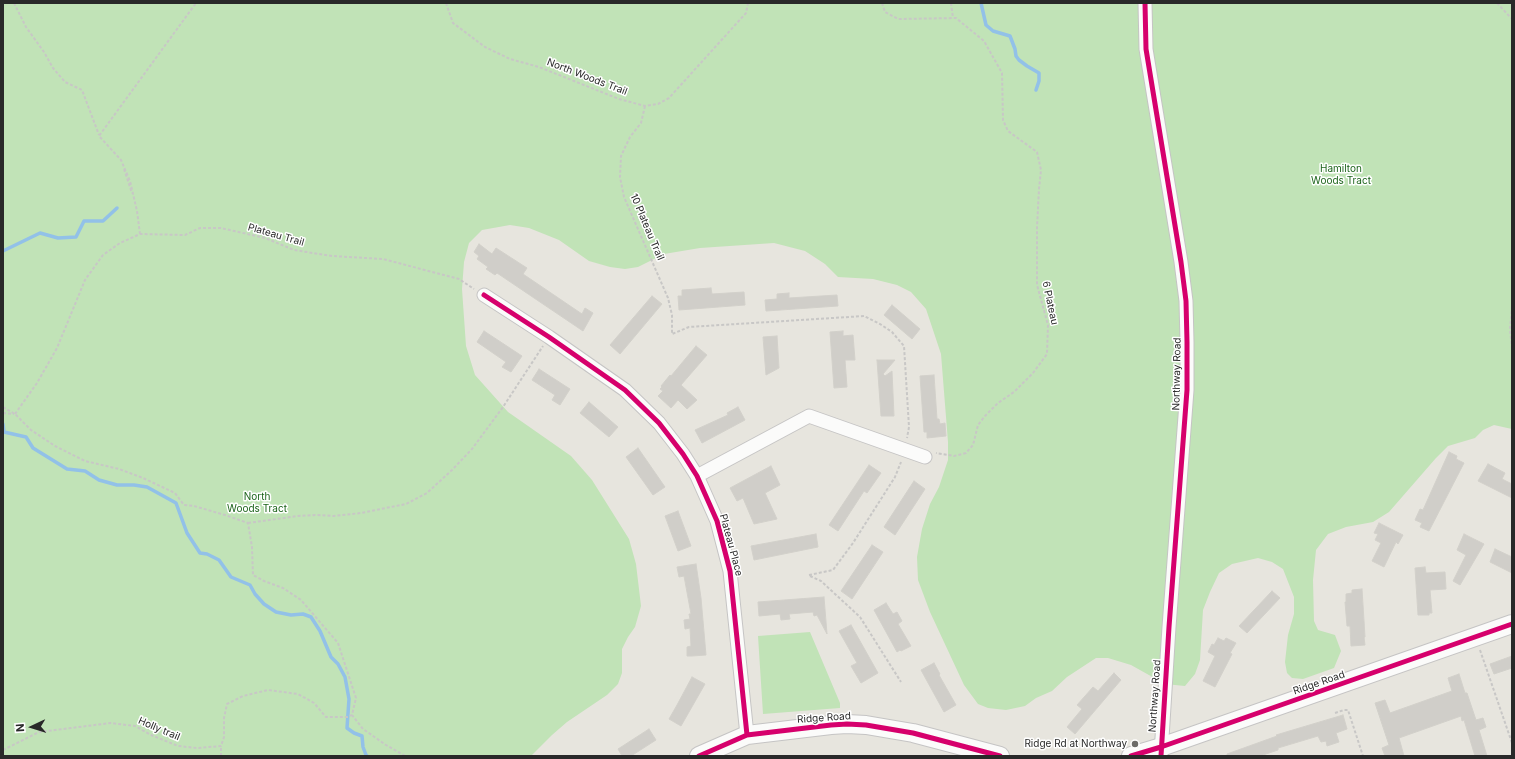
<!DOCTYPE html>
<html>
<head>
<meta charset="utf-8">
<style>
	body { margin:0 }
	#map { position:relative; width:1515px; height:759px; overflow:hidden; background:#e7e5de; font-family:Inter,sans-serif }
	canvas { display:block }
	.frame { position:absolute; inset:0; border:4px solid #292929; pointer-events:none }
	.north { position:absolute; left:12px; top:707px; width:40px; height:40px; -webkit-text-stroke:3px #fff; paint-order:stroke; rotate:266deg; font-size:11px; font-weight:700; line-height:16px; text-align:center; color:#292929 }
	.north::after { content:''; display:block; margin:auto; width:14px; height:18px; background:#292929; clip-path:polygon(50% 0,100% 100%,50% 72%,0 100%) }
</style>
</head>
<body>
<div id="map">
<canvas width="1515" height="759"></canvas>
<div class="frame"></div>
<div class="north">N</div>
</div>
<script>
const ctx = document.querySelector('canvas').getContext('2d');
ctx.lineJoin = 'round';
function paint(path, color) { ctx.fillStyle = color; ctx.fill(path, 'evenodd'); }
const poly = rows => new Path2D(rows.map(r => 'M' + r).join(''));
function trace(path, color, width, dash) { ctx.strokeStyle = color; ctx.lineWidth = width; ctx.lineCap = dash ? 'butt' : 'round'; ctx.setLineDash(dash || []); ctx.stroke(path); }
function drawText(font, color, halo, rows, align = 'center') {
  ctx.font = font + ' Inter,sans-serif'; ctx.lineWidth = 3; ctx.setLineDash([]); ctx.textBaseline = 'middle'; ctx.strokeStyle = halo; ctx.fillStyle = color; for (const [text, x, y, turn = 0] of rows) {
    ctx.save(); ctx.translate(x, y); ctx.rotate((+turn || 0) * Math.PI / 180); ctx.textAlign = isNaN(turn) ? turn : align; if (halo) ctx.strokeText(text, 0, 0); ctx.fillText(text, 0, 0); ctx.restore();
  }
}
paint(poly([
	[3,3,1512,3,1512,429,1494,425,1483,430,1475,438,1448,446,1436,458,1389,512,1373,522,1346,527,1328,534,1316,550,1313,580,1314,621,1318,630,1335,635,1341,651,1334,668,1303,679,1292,678,1287,673,1285,662,1288,635,1294,614,1294,597,1283,569,1272,562,1258,558,1232,564,1219,573,1210,592,1203,610,1200,660,1195,674,1185,686,1165,684,1131,665,1108,658,1096,658,1067,677,1052,691,1036,698,1025,706,1006,710,988,708,978,704,964,685,930,612,918,580,917,557,922,529,930,504,939,487,948,460,948,442,941,354,926,309,911,292,897,285,873,279,838,277,825,264,805,251,774,243,700,248,664,254,638,267,625,269,610,267,589,261,559,240,529,228,510,225,482,230,469,243,464,262,462,289,466,346,475,375,508,412,571,456,592,480,629,539,636,564,641,606,635,627,628,637,622,649,622,673,618,684,607,695,567,722,552,735,531,756,3,756],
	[810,632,840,703,840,708,763,714,758,636]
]), '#c1e3b7');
trace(poly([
	[981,3,986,25,993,31,1010,36,1015,49,1016,56,1019,60,1027,66,1039,73,1039,81,1036,90],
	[3,251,40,233,58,238,76,237,84,221,103,221,117,208],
	[3,424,4,432,26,437,33,448,67,469,85,471,99,480,117,485,134,485,147,487,176,503,187,533,200,553,207,554,219,560,231,577,250,585,255,594,264,604,276,612,291,615,303,614,311,617,320,631,331,657,338,664,345,677,349,699,347,728,354,733,362,736,363,747,366,755,367,756]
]), '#92c1e8', 3.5);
const building = poly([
	[479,244,492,254,496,248,527,268,523,274,582,314,585,308,593,313,583,331,497,273,495,275,486,269,488,267,477,259,479,256,474,252,479,244],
	[711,288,712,294,744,292,745,305,679,310,678,296,682,296,682,290,711,288],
	[789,293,789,298,837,295,838,306,766,311,765,300,777,299,777,294,789,293],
	[652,296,662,304,620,354,610,345,652,296],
	[892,305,920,329,912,339,884,315,892,305],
	[484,331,522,356,511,372,502,367,506,362,477,342,484,331],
	[843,331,843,336,853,335,855,360,845,360,847,387,834,388,830,332,843,331],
	[777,336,779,368,766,375,763,337,777,336],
	[696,346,707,355,681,385,697,400,687,409,678,400,671,408,658,396,663,391,660,389,662,387,661,386,670,375,671,376,696,346],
	[877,360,895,360,883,374,885,376,892,371,894,416,881,416,877,360],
	[539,369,570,389,560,405,552,400,555,395,532,380,539,369],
	[934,375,937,419,939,419,940,424,945,423,946,436,927,438,927,432,924,432,920,376,934,375],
	[589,402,618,427,609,437,580,413,589,402],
	[738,407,745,420,702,443,695,430,728,415,727,413,738,407],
	[638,448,665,487,653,495,626,457,638,448],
	[1449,452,1457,456,1456,459,1464,463,1429,531,1420,527,1422,523,1415,520,1420,509,1423,510,1449,452],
	[1488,464,1505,473,1502,479,1512,484,1512,498,1478,481,1488,464],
	[869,465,881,473,867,493,864,491,838,531,829,525,869,465],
	[771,466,780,485,765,493,777,519,754,524,743,498,737,501,730,488,771,466],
	[914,481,925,489,895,535,884,527,914,481],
	[678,511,691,546,678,551,665,516,678,511],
	[1379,523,1403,535,1398,544,1396,542,1384,567,1372,561,1381,543,1375,540,1378,534,1374,533,1379,523],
	[816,534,818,547,754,560,751,546,816,534],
	[1464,534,1484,544,1460,585,1453,581,1466,555,1457,550,1464,534],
	[872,545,883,552,852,599,841,591,872,545],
	[1495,549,1512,557,1512,573,1490,562,1495,549],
	[696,564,701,598,706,655,692,656,687,656,687,647,691,646,690,628,685,629,684,620,690,619,689,614,691,614,684,576,679,577,677,567,696,564],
	[1425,567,1426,573,1445,572,1446,589,1430,590,1432,613,1429,613,1429,615,1418,615,1415,568,1425,567],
	[1362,589,1365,637,1364,637,1365,645,1351,646,1350,626,1347,626,1345,602,1346,602,1346,594,1352,593,1352,590,1362,589],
	[1272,591,1280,598,1247,633,1239,626,1272,591],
	[824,597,827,634,817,615,814,616,813,612,789,614,790,619,781,620,780,614,759,616,758,602,824,597],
	[886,603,893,614,897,612,902,621,898,624,911,646,901,651,900,650,897,652,874,610,886,603],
	[851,625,878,673,861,683,851,666,857,663,839,631,851,625],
	[1218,638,1224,641,1226,638,1236,643,1230,653,1232,654,1215,687,1203,681,1215,656,1208,652,1212,644,1214,645,1218,638],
	[1512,656,1512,668,1494,674,1490,664,1512,656],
	[934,663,940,674,939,675,956,705,944,712,921,670,934,663],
	[1114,673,1121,680,1075,734,1067,727,1082,709,1077,705,1093,687,1098,691,1114,673],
	[1459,674,1465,693,1467,693,1476,720,1483,718,1486,727,1479,730,1487,756,1475,756,1464,720,1462,721,1461,716,1399,738,1404,756,1385,756,1382,748,1389,745,1375,703,1385,700,1390,713,1452,691,1448,678,1459,674],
	[692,677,705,684,681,726,669,719,677,705,692,677],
	[1343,715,1347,729,1336,733,1339,742,1327,746,1326,741,1321,742,1318,736,1278,748,1278,750,1260,756,1227,756,1227,754,1277,736,1276,735,1343,715],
	[649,729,656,740,631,756,622,756,618,749,649,729]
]);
paint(building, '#d0cec9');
trace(building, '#d2d0ca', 1);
const street = poly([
	[1145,3,1146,49,1181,262,1186,301,1187,342,1187,390,1169,627,1161,754],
	[484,295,549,337,625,390,659,423,683,454,697,476,717,521,730,571,747,735],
	[697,476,809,416,925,457]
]);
const secondary = poly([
	[699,756,747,735,831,725,847,724,866,725,913,733,1000,756],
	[1131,756,1161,747,1512,624]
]);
trace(street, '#c5c4c4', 15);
trace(secondary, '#c5c4c4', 20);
trace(poly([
	[14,3,26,27,44,52,53,68,65,82,82,90,99,135],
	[446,3,453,23,485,47,510,59,539,67,619,99,645,106,658,104,669,98,746,13,748,3],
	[882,3,885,12,898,19,956,18,984,41,1002,73,1003,120,1008,131,1037,152,1041,170,1039,189,1037,227,1037,285,1048,325,1047,354,1033,373,1014,392,998,403,985,416,978,425,973,445,966,453,954,456,936,453],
	[951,3,953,18],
	[1497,3,1512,19],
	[645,106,641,123,630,137,621,156,620,177,624,197,668,298,672,315,672,334,689,327,864,316,880,324,892,332,904,346,909,427,907,438],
	[124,169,132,193],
	[140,234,137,211,130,181,121,160,99,136,196,3],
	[1512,306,1510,329,1512,349],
	[3,407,15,414,31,430,55,446,85,461,119,469,143,478,175,493,184,505,194,506,225,515,248,523,252,547,253,575,264,581,283,588,301,600,338,643,356,698,352,715,363,729,386,745,405,756],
	[3,413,14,414],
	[15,414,37,383,57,348,85,280,103,255,120,243,140,234,185,235,200,228,221,228,265,238,294,250,332,256,383,259,459,279,474,289],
	[248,523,298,516,317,515,334,516,361,513,406,504,427,493,452,470,472,449,503,407,543,346],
	[809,575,833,570,853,543,895,477,901,462],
	[810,576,821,581,860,617,901,682],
	[1480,650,1512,743],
	[1335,713,1344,710,1348,710,1363,756],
	[3,750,39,732,111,723,135,726,151,735,178,746,197,748,221,746,224,737,224,718,227,704,243,696,268,690,298,694,314,703,326,717,347,717,352,715],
	[221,756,221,746]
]), '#c8c7c6', 2, [3, 2]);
trace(street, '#fbfbfa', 13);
trace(secondary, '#fbfbfa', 18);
trace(poly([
	[1145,3,1146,49,1181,262,1186,301,1187,342,1187,390,1169,627,1161,756],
	[484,295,549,337,625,390,659,423,683,454,697,476,717,521,730,571,747,735],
	[699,756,747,735,831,725,847,724,866,725,913,733,1000,756],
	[1131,756,1161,747,1512,624]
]), '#d6006c', 5);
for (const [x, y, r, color] of [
	[1135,744,4,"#6c6b68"]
]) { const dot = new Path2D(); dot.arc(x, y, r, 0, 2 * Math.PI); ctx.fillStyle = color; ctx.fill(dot); trace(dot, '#fff', 1.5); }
drawText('10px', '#292929', '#fff', [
	["North Woods Trail",587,77,21],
	["10 Plateau Trail",647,227,67],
	["Plateau Trail",276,235,16],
	["6 Plateau",1050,303,78],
	["Northway Road",1177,374,-89],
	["Plateau Place",731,545,75],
	["Ridge Road",1319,683,-19],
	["Northway Road",1155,696,-86],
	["Ridge Road",824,718,-4],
	["Holly trail",159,729,23]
]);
drawText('10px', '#1c641a', '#fff', [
	["Hamilton",1341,169],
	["Woods Tract",1341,181],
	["North",257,497],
	["Woods Tract",257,509]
]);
drawText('10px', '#292929', '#fff', [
	["Ridge Rd at Northway",1127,744]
], 'right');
</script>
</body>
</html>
